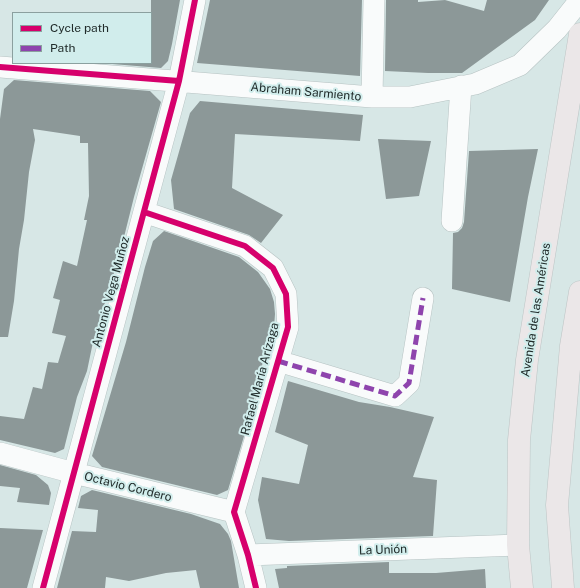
<!DOCTYPE html>
<html>
<head>
<meta charset="utf-8">
<style>
	body { margin:0 }
	#map { position:relative; width:580px; height:588px; overflow:hidden; background:#d7e7e6; font-family:"Public Sans",sans-serif }
	canvas { display:block }
	.legend { position:absolute; left:12px; top:12px; width:140px; height:52px; box-sizing:border-box; background:#d1edec; border:1px solid #8ba09f; margin:0; padding:5px 7px; list-style:none; font-size:12px; color:#212c2b }
	.legend li { display:flex; align-items:center; gap:8px; height:20px }
	.legend b { width:20px; border:1px solid #8ba09f }
</style>
</head>
<body>
<div id="map">
<canvas width="580" height="588"></canvas>
<ul class="legend">
<li><b style="height:5px;background:#d6006c"></b>Cycle path</li>
<li><b style="height:5px;background:#8e44ad"></b>Path</li>
</ul>
</div>
<script>
const ctx = document.querySelector('canvas').getContext('2d');
ctx.lineJoin = 'round';
function paint(path, color) { ctx.fillStyle = color; ctx.fill(path, 'evenodd'); }
const poly = rows => new Path2D(rows.map(r => 'M' + r).join(''));
function trace(path, color, width, dash) { ctx.strokeStyle = color; ctx.lineWidth = width; ctx.lineCap = dash ? 'butt' : 'round'; ctx.setLineDash(dash || []); ctx.stroke(path); }
function drawText(font, color, halo, rows, align = 'center') {
  ctx.font = font + ' "Public Sans",sans-serif'; ctx.lineWidth = 4; ctx.setLineDash([]); ctx.textBaseline = 'middle'; ctx.strokeStyle = halo; ctx.fillStyle = color; for (const [text, x, y, turn = 0] of rows) {
    ctx.save(); ctx.translate(x, y); ctx.rotate((+turn || 0) * Math.PI / 180); ctx.textAlign = isNaN(turn) ? turn : align; if (halo) ctx.strokeText(text, 0, 0); ctx.fillText(text, 0, 0); ctx.restore();
  }
}
paint(poly([
	[151,0,180,0,172,44,168,61,161,68,100,63,151,63],
	[210,0,362,0,360,76,197,63],
	[386,0,418,0,418,2,445,0,484,11,487,0,549,0,535,20,462,73,428,73,385,71],
	[14,80,150,91,161,102,134,197,120,253,93,342,87,371,77,397,64,449,55,453,0,440,0,416,24,419,33,387,42,389,48,362,58,363,66,336,52,333,60,300,53,298,63,261,77,266,87,220,84,220,89,196,88,143,80,143,80,136,33,129,35,140,29,172,24,220,19,249,14,301,8,337,0,337,0,119,4,89],
	[200,101,363,115,360,141,235,134,232,188,283,215,261,243,249,235,174,209,171,180,190,113],
	[378,139,431,141,419,196,386,199],
	[538,149,528,197,510,302,452,289,453,233,458,232,462,228,464,222,469,151],
	[164,231,239,257,258,272,270,289,274,302,275,314,274,327,265,353,250,416,228,490,217,495,102,467,92,456,126,342,145,267,153,241],
	[288,381,359,402,390,407,434,417,413,477,437,480,433,536,289,541,266,539,258,500,262,477,299,484,308,445,275,432],
	[0,465,36,475,48,485,51,493,49,505,17,502,20,488,0,486],
	[92,490,191,514,220,524,228,534,231,541,239,588,200,588,196,570,166,573,129,581,106,577,105,588,57,588,72,531,96,532,98,510,78,508,81,496],
	[0,528,43,530,27,588,0,588],
	[389,562,389,573,436,573,485,569,486,588,279,588,275,569,287,568,287,566]
]), '#8c9898');
const minor = poly([
	[0,67,372,97,410,97,475,84,520,65,557,29,580,0],
	[372,97,374,0],
	[144,212,245,246,273,268,286,294,288,327,234,512,248,555,256,588],
	[452,221,461,86],
	[278,361,395,396,409,383,423,298],
	[0,453,74,473,234,512],
	[248,555,518,545],
	[43,588,179,81,195,0]
]);
const primary = poly([
	[522,588,518,545,519,440,527,360,580,34],
	[563,588,557,505,571,346,580,292]
]);
trace(minor, '#b6c2c2', 22);
trace(primary, '#bcc4c4', 23);
trace(minor, '#f9fbfb', 21);
trace(primary, '#ebe7e8', 22);
trace(poly([
	[278,361,395,396,409,383,423,298]
]), '#8e44ad', 5, [10, 5]);
trace(poly([
	[0,67,179,81],
	[144,212,245,246,273,268,286,294,288,327,234,512,248,555,256,588],
	[43,588,179,81,195,0]
]), '#d6006c', 6);
drawText('12px', '#212c2b', '#d1edec', [
	["Abraham Sarmiento",306,92,5],
	["Antonio Vega Muñoz",111,292,-75],
	["Avenida de las Américas",536,310,-81],
	["Rafael María Arízaga",260,379,-75],
	["Octavio Cordero",128,487,14],
	["La Unión",383,550,-2]
]);
</script>
</body>
</html>
